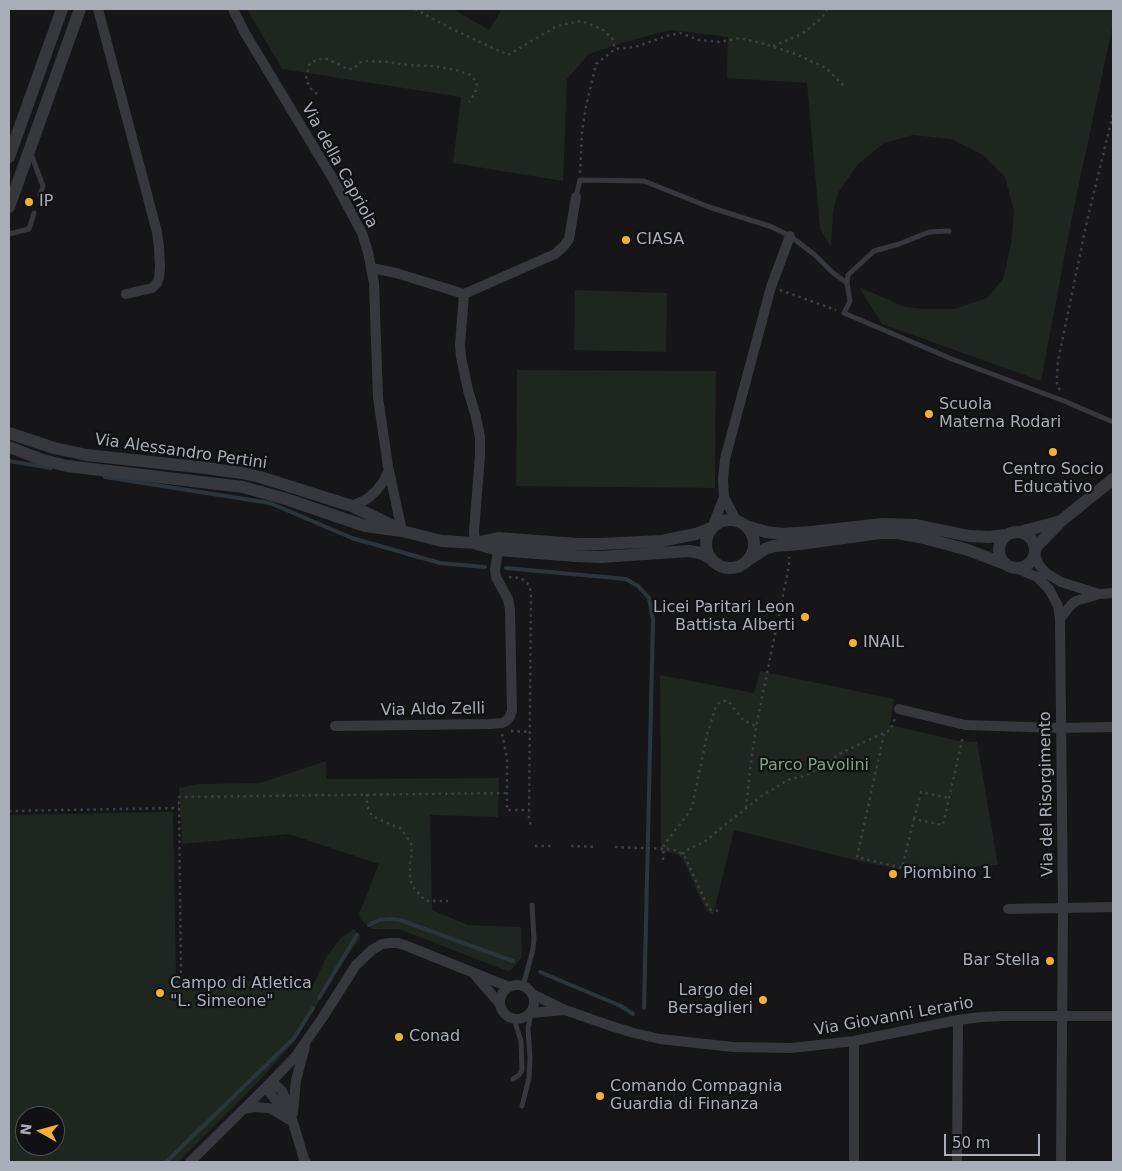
<!DOCTYPE html>
<html>
<head>
<meta charset="utf-8">
<style>
	body { margin:0 }
	#map { position:relative; width:1122px; height:1171px; overflow:hidden; background:#161618; font-family:"DejaVu Sans",sans-serif }
	canvas { display:block }
	.frame { position:absolute; inset:0; border:10px solid #a8adb8; pointer-events:none }
	.north { position:absolute; left:15px; top:1106px; width:50px; height:50px; box-sizing:border-box; background:#111113; border:1px solid #4d4f55; border-radius:50%; rotate:277deg; font-size:14px; font-weight:700; line-height:20px; text-align:center; color:#a8adb8 }
	.north::after { content:''; display:block; margin:auto; width:18px; height:22px; background:#f2b134; clip-path:polygon(50% 0,100% 100%,50% 72%,0 100%) }
	.scale { position:absolute; left:944px; top:1134px; width:96px; height:22px; box-sizing:border-box; border:2px solid #a8adb8; border-top:0; padding-left:6px; font-size:15px; line-height:18px; white-space:nowrap; color:#a8adb8; -webkit-text-stroke:4px #111113; paint-order:stroke }
</style>
</head>
<body>
<div id="map">
<canvas width="1122" height="1171"></canvas>
<div class="frame"></div>
<div class="north">N</div>
<div class="scale">50 m</div>
</div>
<script>
const ctx = document.querySelector('canvas').getContext('2d');
ctx.lineJoin = 'round';
function paint(path, color) { ctx.fillStyle = color; ctx.fill(path, 'evenodd'); }
const poly = rows => new Path2D(rows.map(r => 'M' + r).join(''));
function trace(path, color, width, dash) { ctx.strokeStyle = color; ctx.lineWidth = width; ctx.lineCap = dash ? 'butt' : 'round'; ctx.setLineDash(dash || []); ctx.stroke(path); }
function drawText(font, color, halo, rows, align = 'center') {
  ctx.font = font + ' "DejaVu Sans",sans-serif'; ctx.lineWidth = 4.5; ctx.setLineDash([]); ctx.textBaseline = 'middle'; ctx.strokeStyle = halo; ctx.fillStyle = color; for (const [text, x, y, turn = 0] of rows) {
    ctx.save(); ctx.translate(x, y); ctx.rotate((+turn || 0) * Math.PI / 180); ctx.textAlign = isNaN(turn) ? turn : align; if (halo) ctx.strokeText(text, 0, 0); ctx.fillText(text, 0, 0); ctx.restore();
  }
}
paint(poly([
	[247,9,453,9,489,30,502,9,1113,9,1113,24,1072,217,1041,381,882,324,859,287,905,307,924,309,954,309,987,298,1003,279,1011,244,1014,210,1005,177,983,155,951,139,913,135,884,143,858,164,838,193,833,211,831,247,820,229,807,83,727,78,728,37,670,30,622,43,589,54,567,79,563,181,453,163,461,97,282,69],
	[575,290,667,293,666,352,574,350],
	[517,370,716,371,715,488,516,486],
	[760,671,894,699,890,725,959,741,977,742,998,865,908,871,855,860,734,830,713,915,707,911,702,902,684,861,679,855,667,852,661,852,660,675,754,693],
	[326,761,326,779,499,778,498,817,430,815,432,910,468,925,521,927,522,957,511,970,507,971,399,929,372,929,361,920,359,914,379,864,289,834,182,844,179,788,199,784,260,783],
	[173,812,176,976,313,985,328,954,341,938,354,929,361,937,341,965,295,1041,258,1082,178,1162,9,1162,9,815],
	[25,1116,55,1116,55,1146,25,1146]
]), '#1e261f');
trace(poly([
	[9,461,51,468],
	[105,477,270,503,352,538,440,563,485,567],
	[506,568,626,579,638,586,649,598,653,620,644,1008],
	[369,925,379,920,390,919,400,920,513,961],
	[540,972,621,1006,633,1014],
	[319,998,357,935],
	[166,1162,294,1038,313,1008]
]), '#2c353c', 4);
trace(poly([
	[415,9,452,29,508,55,557,26,581,21,602,29,612,38,615,49],
	[773,46,802,34,822,18,827,9],
	[317,94,310,88,306,79,309,65,317,59,327,59,348,69,354,69,359,63,365,61,389,62,407,65,433,66,456,70,471,75,477,83,475,93,469,102],
	[580,173,582,133,585,111,596,64,615,49,635,47,667,36,680,33,699,40,720,42,740,38,761,43,796,54,826,68,845,87],
	[780,290,836,310],
	[1060,390,1057,386,1057,376,1058,361,1087,221,1113,114],
	[509,577,521,578,527,583,530,588,531,595,529,818,531,826],
	[511,731,530,732],
	[502,734,507,758,507,810,530,810],
	[884,734,857,857,902,868,914,819,943,825,963,736],
	[367,794,367,806,371,814,378,819,400,828,411,843,412,855,410,862,410,879,413,887,420,895,426,901,448,901],
	[746,808,750,770,756,727,789,566,789,557],
	[9,811,179,808],
	[914,819,921,792,949,798],
	[535,846,554,846],
	[571,846,597,847],
	[615,847,670,849,678,851,685,857,708,907,711,910,721,911],
	[682,854,687,850,704,842,760,797,788,780,807,775,825,765,839,754,890,730,895,719],
	[663,860,664,845,669,838,687,815,692,807,707,735,716,706,721,701,726,701,729,702,743,720,756,726],
	[205,986,181,981,179,797,508,793]
]), '#3d3f44', 2.5, [2.5, 4]);
trace(poly([
	[31,154,43,186,40,195],
	[576,197,580,180,644,181,709,207,772,227,790,236,815,255,832,272,847,283,850,301,844,313,952,359,1064,401,1113,422],
	[9,234,29,229,34,213],
	[847,283,848,275,874,251,899,244,929,232,949,231],
	[523,986,533,949,534,939,532,905],
	[513,1079,519,1075,522,1070,521,1041,514,1019],
	[522,1106,529,1078,530,1058,528,1028,531,1013]
]), '#37383d', 5);
trace(poly([
	[98,9,157,232,159,247,160,267,159,278,157,283,152,288,126,294],
	[233,9,245,33,333,179,362,233,368,252,374,283,378,398,388,466,402,531],
	[372,268,396,273,464,294,555,254,564,246,569,239,576,197],
	[464,294,460,345,461,357,468,390,476,417,480,437,480,456,474,531,475,543],
	[724,497,736,520],
	[352,506,367,499,376,491,383,482,389,470],
	[713,525,724,497,723,479,725,459,771,287,790,236],
	[1035,555,1039,565,1046,573,1061,582,1099,594],
	[1018,569,1037,577,1049,589,1058,606,1060,619,1063,908,1061,1162],
	[1060,619,1071,605,1076,601,1099,594,1113,593],
	[899,709,965,725,1061,728,1113,727],
	[335,726,490,724,502,723,506,721,509,718,512,711,510,610,508,599,496,577,495,570,498,550],
	[1008,909,1113,907],
	[474,974,500,1004],
	'500 1002a17 17 0 1 1 34 0a17 17 0 1 1-34 0Z',
	[532,994,565,1010,614,1027,634,1033,660,1039,733,1047,792,1048,854,1041,958,1020,981,1017,1004,1016,1113,1016],
	[531,1013,564,1010],
	[244,1109,254,1107,269,1108,275,1111,288,1119],
	[293,1113,296,1080,305,1047],
	[293,1122,270,1093,269,1084,277,1086,282,1091,285,1098,289,1109,304,1159,306,1162],
	[190,1162,269,1084,295,1057,323,1017,356,965,372,950,382,944,390,943,398,943,407,946,474,973,509,987],
	[854,1162,854,1041],
	[957,1162,958,1020]
]), '#37383d', 10);
trace(poly([
	[9,157,62,9],
	[9,207,80,9],
	[9,433,54,448,87,455,206,468,242,473,260,477,352,506,393,526],
	[9,447,43,460,67,466,243,487,286,499,365,526,402,531,442,541,475,543,498,538,577,544,601,544,661,541,696,534,711,528],
	'706 544a24 24 0 1 1 48 0a24 24 0 1 1-48 0Z',
	[746,526,766,532,782,534,811,532,883,524,916,525,969,536,989,537,1006,535],
	'999 550a18 18 0 1 1 36 0a18 18 0 1 1-36 0Z',
	[1020,532,1061,521],
	[477,544,498,550,576,556,601,557,689,551,700,553,710,558],
	[1035,550,1038,545,1061,521,1113,479],
	[748,560,765,549,774,546,800,544,880,533,897,533,924,538,968,550,1005,564]
]), '#37383d', 12);
for (const [x, y, r, color] of [
	[29,202,5,"#f2b134"],
	[626,240,5,"#f2b134"],
	[929,414,5,"#f2b134"],
	[1053,452,5,"#f2b134"],
	[805,617,5,"#f2b134"],
	[853,643,5,"#f2b134"],
	[893,874,5,"#f2b134"],
	[1050,961,5,"#f2b134"],
	[160,993,5,"#f2b134"],
	[763,1000,5,"#f2b134"],
	[399,1037,5,"#f2b134"],
	[600,1096,5,"#f2b134"]
]) { const dot = new Path2D(); dot.arc(x, y, r, 0, 2 * Math.PI); ctx.fillStyle = color; ctx.fill(dot); trace(dot, '#111113', 2); }
drawText('16px', '#a8adb8', '#111113', [
	["Via della Capriola",339,166,61],
	["Via Alessandro Pertini",181,452,8],
	["Via Aldo Zelli",433,710,-1],
	["Via del Risorgimento",1047,794,-91],
	["Via Giovanni Lerario",894,1017,-10]
]);
drawText('16px', '#a8adb8', '#111113', [
	["IP",39,202],
	["CIASA",636,240],
	["Scuola",939,405],
	["Materna Rodari",939,423],
	["Centro Socio",1053,470,"center"],
	["Educativo",1053,488,"center"],
	["Licei Paritari Leon",795,608,"right"],
	["Battista Alberti",795,626,"right"],
	["INAIL",863,643],
	["Piombino 1",903,874],
	["Bar Stella",1040,961,"right"],
	["Campo di Atletica",170,984],
	["\"L. Simeone\"",170,1002],
	["Largo dei",753,991,"right"],
	["Bersaglieri",753,1009,"right"],
	["Conad",409,1037],
	["Comando Compagnia",610,1087],
	["Guardia di Finanza",610,1105]
], 'left');
drawText('16px', '#7fa381', '#111113', [
	["Parco Pavolini",814,766]
]);
</script>
</body>
</html>
